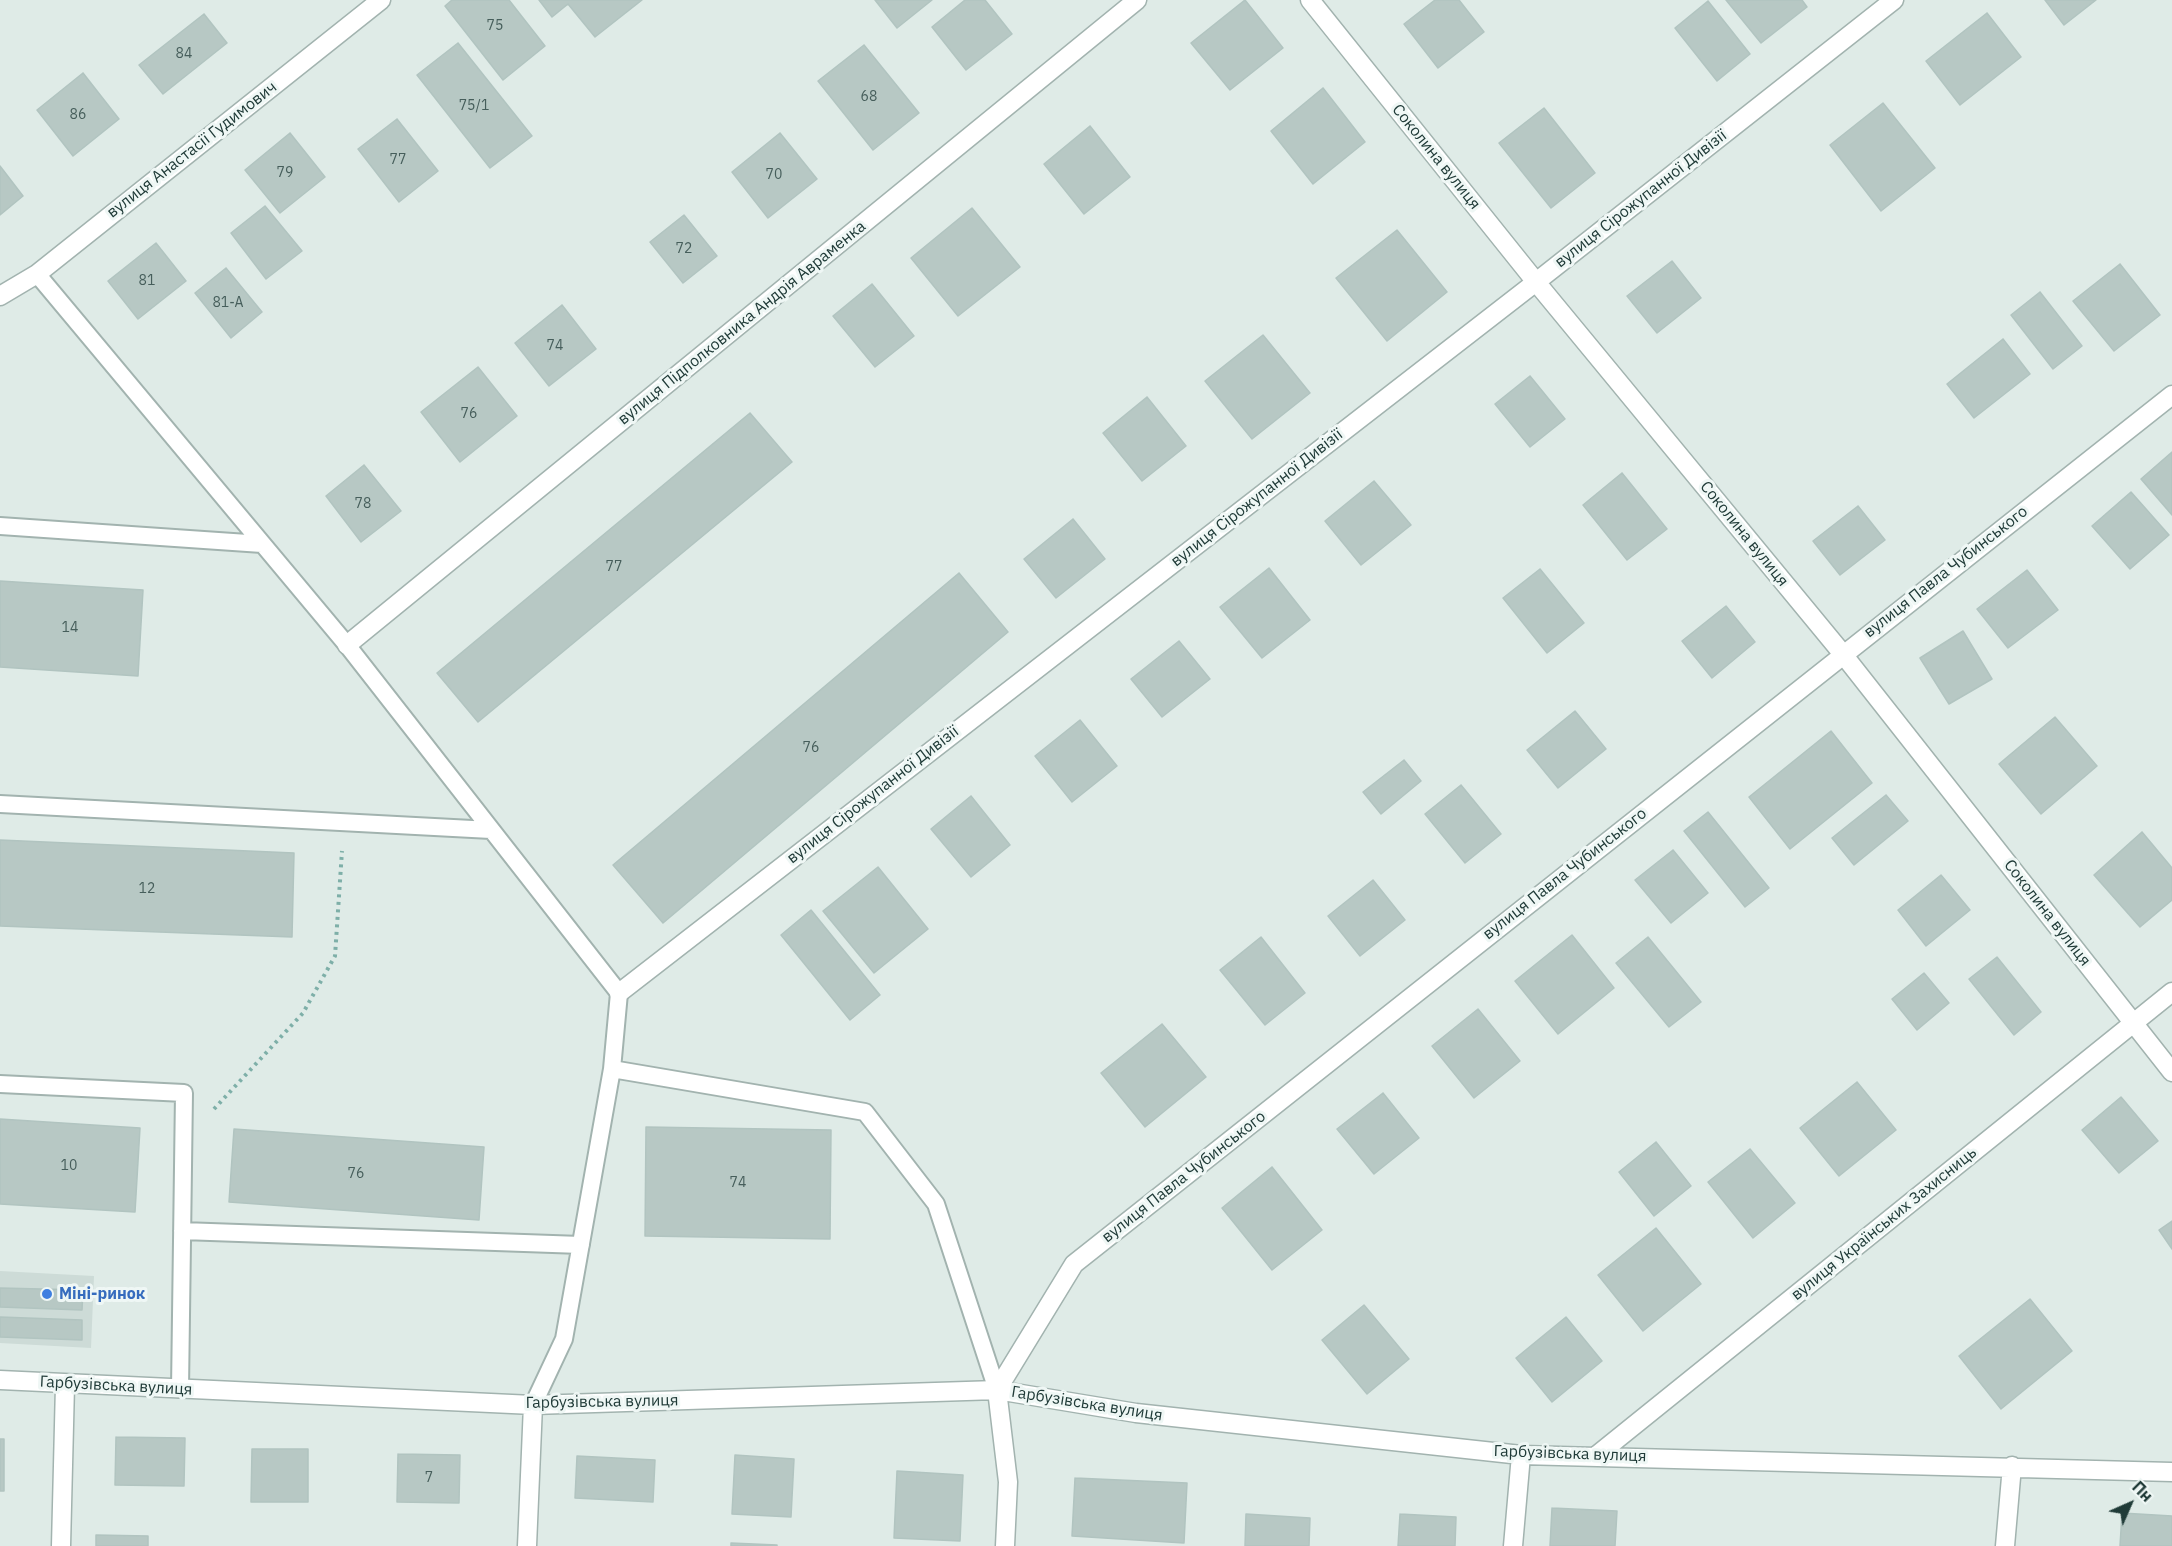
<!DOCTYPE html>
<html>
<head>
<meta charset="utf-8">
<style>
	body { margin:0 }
	#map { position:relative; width:2172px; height:1546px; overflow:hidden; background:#dfebe7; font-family:"IBM Plex Sans",sans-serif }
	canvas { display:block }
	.north { position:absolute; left:2100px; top:1474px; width:60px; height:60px; -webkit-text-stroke:4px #eff7f5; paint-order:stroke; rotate:45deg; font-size:16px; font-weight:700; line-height:24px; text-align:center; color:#203b38 }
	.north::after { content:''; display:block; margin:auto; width:21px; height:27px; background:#203b38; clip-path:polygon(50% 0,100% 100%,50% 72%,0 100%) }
</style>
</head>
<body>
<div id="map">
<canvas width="2172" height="1546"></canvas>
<div class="north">Пн</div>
</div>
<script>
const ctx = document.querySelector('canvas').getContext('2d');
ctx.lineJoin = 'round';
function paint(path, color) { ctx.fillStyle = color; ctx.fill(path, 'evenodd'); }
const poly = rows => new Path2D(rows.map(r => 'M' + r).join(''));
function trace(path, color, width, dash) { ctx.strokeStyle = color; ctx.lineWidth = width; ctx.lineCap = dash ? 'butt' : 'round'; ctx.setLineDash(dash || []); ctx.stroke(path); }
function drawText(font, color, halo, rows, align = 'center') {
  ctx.font = font + ' "IBM Plex Sans",sans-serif'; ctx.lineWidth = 6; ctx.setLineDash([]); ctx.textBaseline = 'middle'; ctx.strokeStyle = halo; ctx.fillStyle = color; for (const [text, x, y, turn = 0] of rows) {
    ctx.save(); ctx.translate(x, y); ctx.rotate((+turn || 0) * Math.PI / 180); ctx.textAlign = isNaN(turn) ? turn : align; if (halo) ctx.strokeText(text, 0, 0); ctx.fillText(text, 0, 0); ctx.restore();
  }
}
paint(poly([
	[0,1271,94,1276,91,1348,0,1343]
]), '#cddbd7');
const building = poly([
	[452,0,509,0,545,46,503,80,445,6,452,0],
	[539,0,642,0,595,37,568,4,552,17,539,0],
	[875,0,932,0,897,28,875,0],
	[965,0,985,0,1012,34,966,70,932,27,965,0],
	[1245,0,1283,48,1230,90,1191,43,1245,0],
	[1435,0,1459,0,1484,32,1438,68,1404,24,1435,0],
	[1726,0,1802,0,1807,7,1761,43,1726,0],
	[2045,0,2096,0,2064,25,2045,0],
	[1708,1,1750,54,1717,81,1675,28,1708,1],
	[1987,13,2021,57,1960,105,1926,61,1987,13],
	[204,14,227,43,163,94,139,65,204,14],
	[458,43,532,136,490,168,417,75,458,43],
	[864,45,919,113,873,150,818,81,864,45],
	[83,73,119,119,73,156,37,110,83,73],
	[1323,88,1365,142,1313,184,1271,131,1323,88],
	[1883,103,1935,168,1881,211,1830,145,1883,103],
	[1544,108,1595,173,1551,208,1499,143,1544,108],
	[397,119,438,171,399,202,358,149,397,119],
	[1090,126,1130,177,1084,214,1044,164,1090,126],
	[290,133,325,177,280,213,245,170,290,133],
	[780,133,817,179,768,218,732,172,780,133],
	[0,166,23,196,0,215,0,166],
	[265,206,302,251,266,279,231,233,265,206],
	[972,208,1020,267,958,316,911,258,972,208],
	[684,215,717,256,683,283,650,242,684,215],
	[1397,230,1447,292,1387,341,1336,278,1397,230],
	[156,243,186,281,138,319,108,281,156,243],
	[1672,261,1701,298,1657,333,1627,296,1672,261],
	[2120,264,2160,315,2114,351,2073,301,2120,264],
	[226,268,262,312,231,338,195,293,226,268],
	[872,284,914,336,875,367,833,316,872,284],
	[2040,292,2082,346,2053,369,2011,315,2040,292],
	[562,305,596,349,549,386,515,343,562,305],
	[1263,335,1310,393,1252,439,1205,381,1263,335],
	[2003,339,2030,374,1974,418,1947,384,2003,339],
	[478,367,517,416,460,462,421,412,478,367],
	[1530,376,1565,419,1530,447,1495,404,1530,376],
	[1147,397,1186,446,1142,481,1103,433,1147,397],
	[750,413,792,462,478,722,437,673,750,413],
	[2172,452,2172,515,2141,479,2172,452],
	[364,465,401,511,361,542,326,496,364,465],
	[1622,473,1667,529,1627,560,1583,505,1622,473],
	[1374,481,1411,525,1361,565,1325,521,1374,481],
	[2131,492,2169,535,2130,569,2092,526,2131,492],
	[1858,506,1885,540,1840,575,1813,541,1858,506],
	[1073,519,1105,559,1056,598,1024,559,1073,519],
	[1269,568,1310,620,1262,658,1220,607,1269,568],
	[1540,569,1584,623,1547,653,1503,598,1540,569],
	[2027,570,2058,610,2008,648,1977,609,2027,570],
	[959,573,1008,632,663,923,613,865,959,573],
	[0,581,143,590,138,676,0,667,0,581],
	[1726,606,1755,642,1712,678,1682,641,1726,606],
	[1963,631,1992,679,1949,704,1920,658,1963,631],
	[1179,641,1210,679,1162,717,1131,679,1179,641],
	[1575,711,1606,749,1558,788,1527,750,1575,711],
	[2055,717,2097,766,2041,814,1999,764,2055,717],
	[1080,720,1117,766,1072,802,1035,756,1080,720],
	[1831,731,1872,783,1790,849,1749,797,1831,731],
	[1404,760,1421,781,1381,814,1363,792,1404,760],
	[1461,785,1501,834,1465,863,1425,814,1461,785],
	[1886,795,1908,821,1854,865,1832,838,1886,795],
	[971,796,1010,845,971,877,931,829,971,796],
	[1708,812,1769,888,1745,907,1684,831,1708,812],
	[2142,832,2172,868,2172,900,2140,927,2094,875,2142,832],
	[0,840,294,853,292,937,0,926,0,840],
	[1673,850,1708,893,1671,923,1635,880,1673,850],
	[878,867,928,929,874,973,823,911,878,867],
	[1941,875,1970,910,1926,946,1898,910,1941,875],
	[1373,880,1405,920,1360,956,1328,916,1373,880],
	[811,910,880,995,850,1020,781,935,811,910],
	[1572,935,1614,988,1558,1034,1515,981,1572,935],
	[1261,937,1305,993,1265,1025,1220,970,1261,937],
	[1648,937,1701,1002,1669,1027,1616,963,1648,937],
	[1997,957,2041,1012,2014,1035,1969,979,1997,957],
	[1924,973,1949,1003,1917,1030,1892,999,1924,973],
	[1478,1009,1520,1061,1474,1098,1432,1046,1478,1009],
	[1162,1024,1206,1077,1145,1127,1101,1073,1162,1024],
	[1857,1082,1896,1130,1839,1176,1800,1128,1857,1082],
	[1383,1093,1419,1138,1374,1174,1337,1129,1383,1093],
	[2121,1097,2158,1141,2119,1173,2082,1130,2121,1097],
	[0,1119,140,1128,135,1212,0,1204,0,1119],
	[646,1127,831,1130,830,1239,645,1236,646,1127],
	[234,1129,484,1147,479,1220,229,1202,234,1129],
	[1656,1142,1691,1186,1654,1216,1619,1172,1656,1142],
	[1750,1149,1795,1203,1753,1238,1708,1182,1750,1149],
	[1272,1167,1322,1230,1272,1270,1222,1208,1272,1167],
	[2172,1221,2172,1249,2159,1230,2172,1221],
	[1656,1228,1701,1284,1643,1331,1598,1275,1656,1228],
	[0,1288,83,1290,82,1310,0,1307,0,1288],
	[2030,1299,2072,1351,2001,1409,1959,1356,2030,1299],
	[1364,1305,1409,1359,1367,1394,1322,1340,1364,1305],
	[0,1317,82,1320,82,1340,0,1337,0,1317],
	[1566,1317,1602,1361,1552,1402,1516,1358,1566,1317],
	[116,1437,185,1438,184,1486,115,1485,116,1437],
	[0,1439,4,1439,4,1491,0,1491,0,1439],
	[252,1449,308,1449,308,1502,251,1502,252,1449],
	[398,1454,460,1455,459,1503,397,1502,398,1454],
	[735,1455,794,1459,791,1517,732,1514,735,1455],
	[577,1456,655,1460,653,1502,575,1498,577,1456],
	[897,1471,963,1475,960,1541,894,1538,897,1471],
	[1075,1478,1187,1483,1184,1543,1072,1536,1075,1478],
	[1552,1508,1617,1511,1615,1546,1550,1546,1552,1508],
	[2122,1513,2172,1516,2172,1546,2120,1546,2122,1513],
	[1246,1514,1310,1518,1309,1546,1245,1546,1246,1514],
	[1400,1514,1456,1517,1455,1546,1398,1546,1400,1514],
	[96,1535,148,1536,148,1546,96,1546,96,1535],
	[731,1543,777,1545,777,1546,731,1546,731,1543]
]);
paint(building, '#b7c8c4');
trace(building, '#b1c4c0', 1.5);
const service = poly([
	[37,274,347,645,619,993,612,1069,865,1112,936,1204,997,1390],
	[0,526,262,544],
	[0,804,491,830],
	[0,1084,184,1093,180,1389],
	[182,1231,581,1245],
	[533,1405,564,1339,612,1069]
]);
const minor = poly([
	[1310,0,1536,282,1842,653,2172,1072],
	[0,296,37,274,381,0],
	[347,645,1137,0],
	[619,993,1536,282,1894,0],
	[0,1380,533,1405,997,1390,1136,1413,1521,1455,2172,1472],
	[1596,1456,2172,992],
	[61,1546,65,1385],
	[527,1546,533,1405],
	[1005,1546,1008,1482,997,1390,1074,1264,2172,395],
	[1513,1546,1521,1455],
	[2005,1546,2012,1466]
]);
trace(service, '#a2b3af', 20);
trace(minor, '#a2b3af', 21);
trace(poly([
	[214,1109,303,1013,335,956,342,851]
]), '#7eafa8', 4, [3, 4.5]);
trace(service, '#fff', 16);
trace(minor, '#fff', 18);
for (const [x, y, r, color] of [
	[47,1294,6,"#3f7fe0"]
]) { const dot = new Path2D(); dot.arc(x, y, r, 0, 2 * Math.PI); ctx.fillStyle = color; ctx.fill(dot); trace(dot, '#eff7f5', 2); }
drawText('14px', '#465e5b', null, [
	["75",495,26],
	["84",184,54],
	["68",869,97],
	["75/1",474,106],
	["86",78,115],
	["77",398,160],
	["79",285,173],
	["70",774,175],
	["72",684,249],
	["81",147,281],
	["81-А",228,303],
	["74",555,346],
	["76",469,414],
	["78",363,504],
	["77",614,567],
	["14",70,628],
	["76",811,748],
	["12",147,889],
	["10",69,1166],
	["76",356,1174],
	["74",738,1183],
	["7",429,1478]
]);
drawText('16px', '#203b38', '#eff7f5', [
	["вулиця Анастасії Гудимович",192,150,-38],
	["Соколина вулиця",1436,157,51],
	["вулиця Сірожупанної Дивізії",1641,199,-38],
	["вулиця Підполковника Андрія Авраменка",742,323,-39],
	["вулиця Сірожупанної Дивізії",1257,498,-38],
	["Соколина вулиця",1744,534,51],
	["вулиця Павла Чубинського",1946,572,-38],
	["вулиця Сірожупанної Дивізії",873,795,-38],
	["вулиця Павла Чубинського",1565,874,-38],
	["Соколина вулиця",2047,913,52],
	["вулиця Павла Чубинського",1184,1177,-38],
	["вулиця Українських Захисниць",1884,1224,-39],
	["Гарбузівська вулиця",116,1386,3],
	["Гарбузівська вулиця",602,1402,-1],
	["Гарбузівська вулиця",1087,1404,9],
	["Гарбузівська вулиця",1570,1454,2]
]);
drawText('bold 16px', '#366cbe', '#eff7f5', [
	["Міні-ринок",59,1294]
], 'left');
</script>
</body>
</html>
